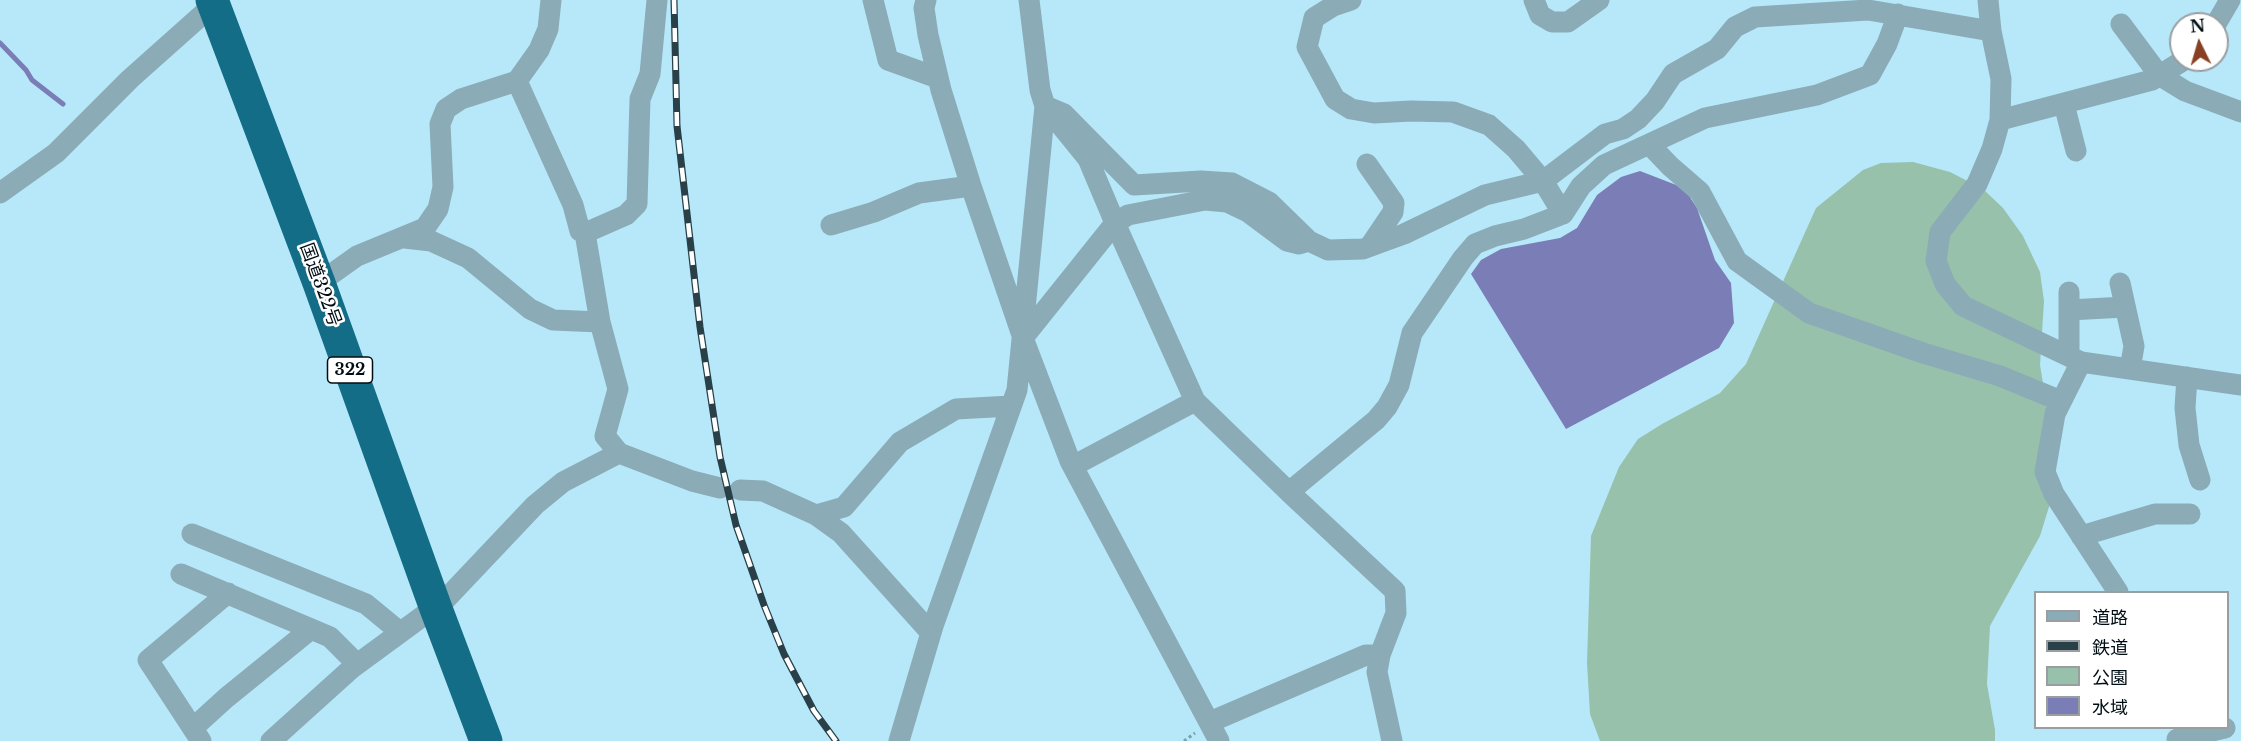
<!DOCTYPE html>
<html>
<head>
<meta charset="utf-8">
<style>
	body { margin:0 }
	#map { position:relative; width:2241px; height:741px; overflow:hidden; background:#b6e8fa; font-family:"Libre Baskerville","Noto Sans JP",serif }
	canvas { display:block }
	.legend { position:absolute; left:2034px; top:591px; width:195px; height:138px; box-sizing:border-box; background:#fff; border:2px solid #999fa1; margin:0; padding:8px 10px; list-style:none; font-size:18px; color:#000e14 }
	.legend li { display:flex; align-items:center; gap:12px; height:30px }
	.legend b { width:30px; border:2px solid #999fa1 }
	.north { position:absolute; left:2169px; top:12px; width:60px; height:60px; box-sizing:border-box; background:#fff; border:2px solid #999fa1; border-radius:50%; rotate:355deg; font-size:16px; font-weight:700; line-height:24px; text-align:center; color:#000e14 }
	.north::after { content:''; display:block; margin:auto; width:21px; height:27px; background:#894022; clip-path:polygon(50% 0,100% 100%,50% 72%,0 100%) }
</style>
</head>
<body>
<div id="map">
<canvas width="2241" height="741"></canvas>
<ul class="legend">
<li><b style="height:8px;background:#8babb6"></b>道路</li>
<li><b style="height:8px;background:#294048"></b>鉄道</li>
<li><b style="height:16px;background:#97c1ab"></b>公園</li>
<li><b style="height:16px;background:#7b7db7"></b>水域</li>
</ul>
<div class="north">N</div>
</div>
<script>
const ctx = document.querySelector('canvas').getContext('2d');
ctx.lineJoin = 'round';
function paint(path, color) { ctx.fillStyle = color; ctx.fill(path, 'evenodd'); }
const poly = rows => new Path2D(rows.map(r => 'M' + r).join(''));
function trace(path, color, width, dash) { ctx.strokeStyle = color; ctx.lineWidth = width; ctx.lineCap = dash ? 'butt' : 'round'; ctx.setLineDash(dash || []); ctx.stroke(path); }
function drawText(font, color, halo, rows, align = 'center') {
  ctx.font = font + ' "Libre Baskerville","Noto Sans JP",serif'; ctx.lineWidth = 5; ctx.setLineDash([]); ctx.textBaseline = 'middle'; ctx.strokeStyle = halo; ctx.fillStyle = color; for (const [text, x, y, turn = 0] of rows) {
    ctx.save(); ctx.translate(x, y); ctx.rotate((+turn || 0) * Math.PI / 180); ctx.textAlign = isNaN(turn) ? turn : align; if (halo) ctx.strokeText(text, 0, 0); ctx.fillText(text, 0, 0); ctx.restore();
  }
}
paint(poly([
	[1913,162,1950,172,1983,189,2003,208,2023,236,2040,272,2044,301,2040,365,2055,456,2052,497,2040,536,1990,626,1987,684,1995,730,1995,741,1600,741,1590,714,1587,663,1591,536,1619,467,1638,439,1662,424,1720,393,1746,364,1816,208,1863,170,1881,163]
]), '#97c1ab');
paint(poly([
	[1640,171,1684,188,1697,208,1715,260,1731,283,1734,323,1719,348,1566,429,1471,274,1481,260,1501,249,1560,238,1577,228,1597,195,1621,177]
]), '#7b7db7');
trace(poly([
	[0,43,26,70,32,80,63,104]
]), '#7b7db7', 5);
trace(poly([
	[1184,741,1195,733]
]), '#79a0ae', 3, [3, 3]);
trace(poly([
	[873,0,888,60,938,78],
	[926,0,924,8,928,35,941,90,971,186,1023,338,1070,461,1219,741],
	[1029,0,1040,90,1045,106,1088,159,1115,223,1128,215,1205,200,1227,202,1248,212,1287,241,1299,244,1309,241],
	[1351,0,1333,6,1314,18,1307,47,1335,99,1351,109,1374,113,1411,111,1453,112,1489,125,1516,149,1543,181,1563,214],
	[1534,0,1540,15,1552,22,1568,22,1599,0],
	[1988,0,1991,31,2001,79,2000,120,1992,149,1977,184,1940,232,1936,261,1945,284,1963,306,2081,362,2241,385],
	[2121,24,2159,75,2185,91,2241,112],
	[2216,24,2230,0],
	[2064,104,2076,151],
	[1045,106,1064,114,1134,185,1201,181,1232,183,1269,202,1309,241,1328,250,1363,249,1404,234,1485,195,1543,181,1605,134,1623,129,1638,119,1655,101,1673,74,1717,49,1735,27,1755,17,1868,10,1991,31],
	[2000,120,2152,80,2184,60],
	[1650,145,1670,166,1700,192,1737,261,1809,313,1923,353,2000,376,2061,401],
	[1367,164,1394,203,1393,212,1370,246],
	[0,193,56,153,130,79,213,5],
	[831,225,874,212,919,193,971,186],
	[585,233,626,215,637,204,640,99,650,74,657,0],
	[405,238,431,241,468,258,530,309,553,320,600,322],
	[319,283,357,256,425,228,438,209,443,187,440,124,446,109,461,99,517,81],
	[2120,283,2134,346,2130,369],
	[2069,310,2125,307],
	[1023,338,1115,223,1195,401,1289,492],
	[2069,356,2069,292],
	[2081,362,2055,414,2045,472,2054,494,2118,592],
	[2187,377,2185,408,2189,445,2200,480],
	[619,453,692,481,720,488],
	[1073,466,1195,401],
	[740,490,763,491,816,515,841,533,931,633],
	[816,515,844,507,900,442,956,409,1011,406],
	[192,534,366,604,400,632],
	[2081,536,2155,514,2190,514],
	[181,574,330,637,357,664],
	[1210,722,1366,655,1380,655],
	[193,728,226,698,311,629],
	[2177,739,2225,728],
	[201,741,148,660,228,593],
	[271,741,352,668,446,599,535,505,563,482,619,453,605,436,618,389,600,322,585,233,580,231,573,205,517,81,539,50,548,29,551,0],
	[899,741,933,626,1017,390,1045,106],
	[1392,741,1377,672,1380,655,1396,613,1395,591,1289,492,1376,420,1387,407,1399,385,1412,333,1463,258,1475,244,1495,236,1524,229,1563,214,1581,186,1604,165,1705,118,1817,95,1870,75,1887,44,1898,14]
]), '#8babb6', 21);
trace(poly([
	[212,0,319,283,435,606,486,741]
]), '#136d86', 33);
const rail = poly([
	[674,0,677,126,700,327,720,457,736,525,764,605,784,654,814,711,836,741]
]);
trace(rail, '#294048', 7);
trace(rail, '#fff', 4.5, [14]);
for (const [x, y, w] of [
	[350,370,45]
]) { const box = new Path2D(); box.roundRect(x - w / 2, y - 13, w, 26, 4.5); ctx.fillStyle = '#fff'; ctx.fill(box); trace(box, '#000e14', 1.5); }
drawText('bold 16px', '#000e14', null, [
	["322",350,370]
]);
drawText('18px', '#000e14', '#fff', [
	["国道322号",320,285,70]
]);
</script>
</body>
</html>
